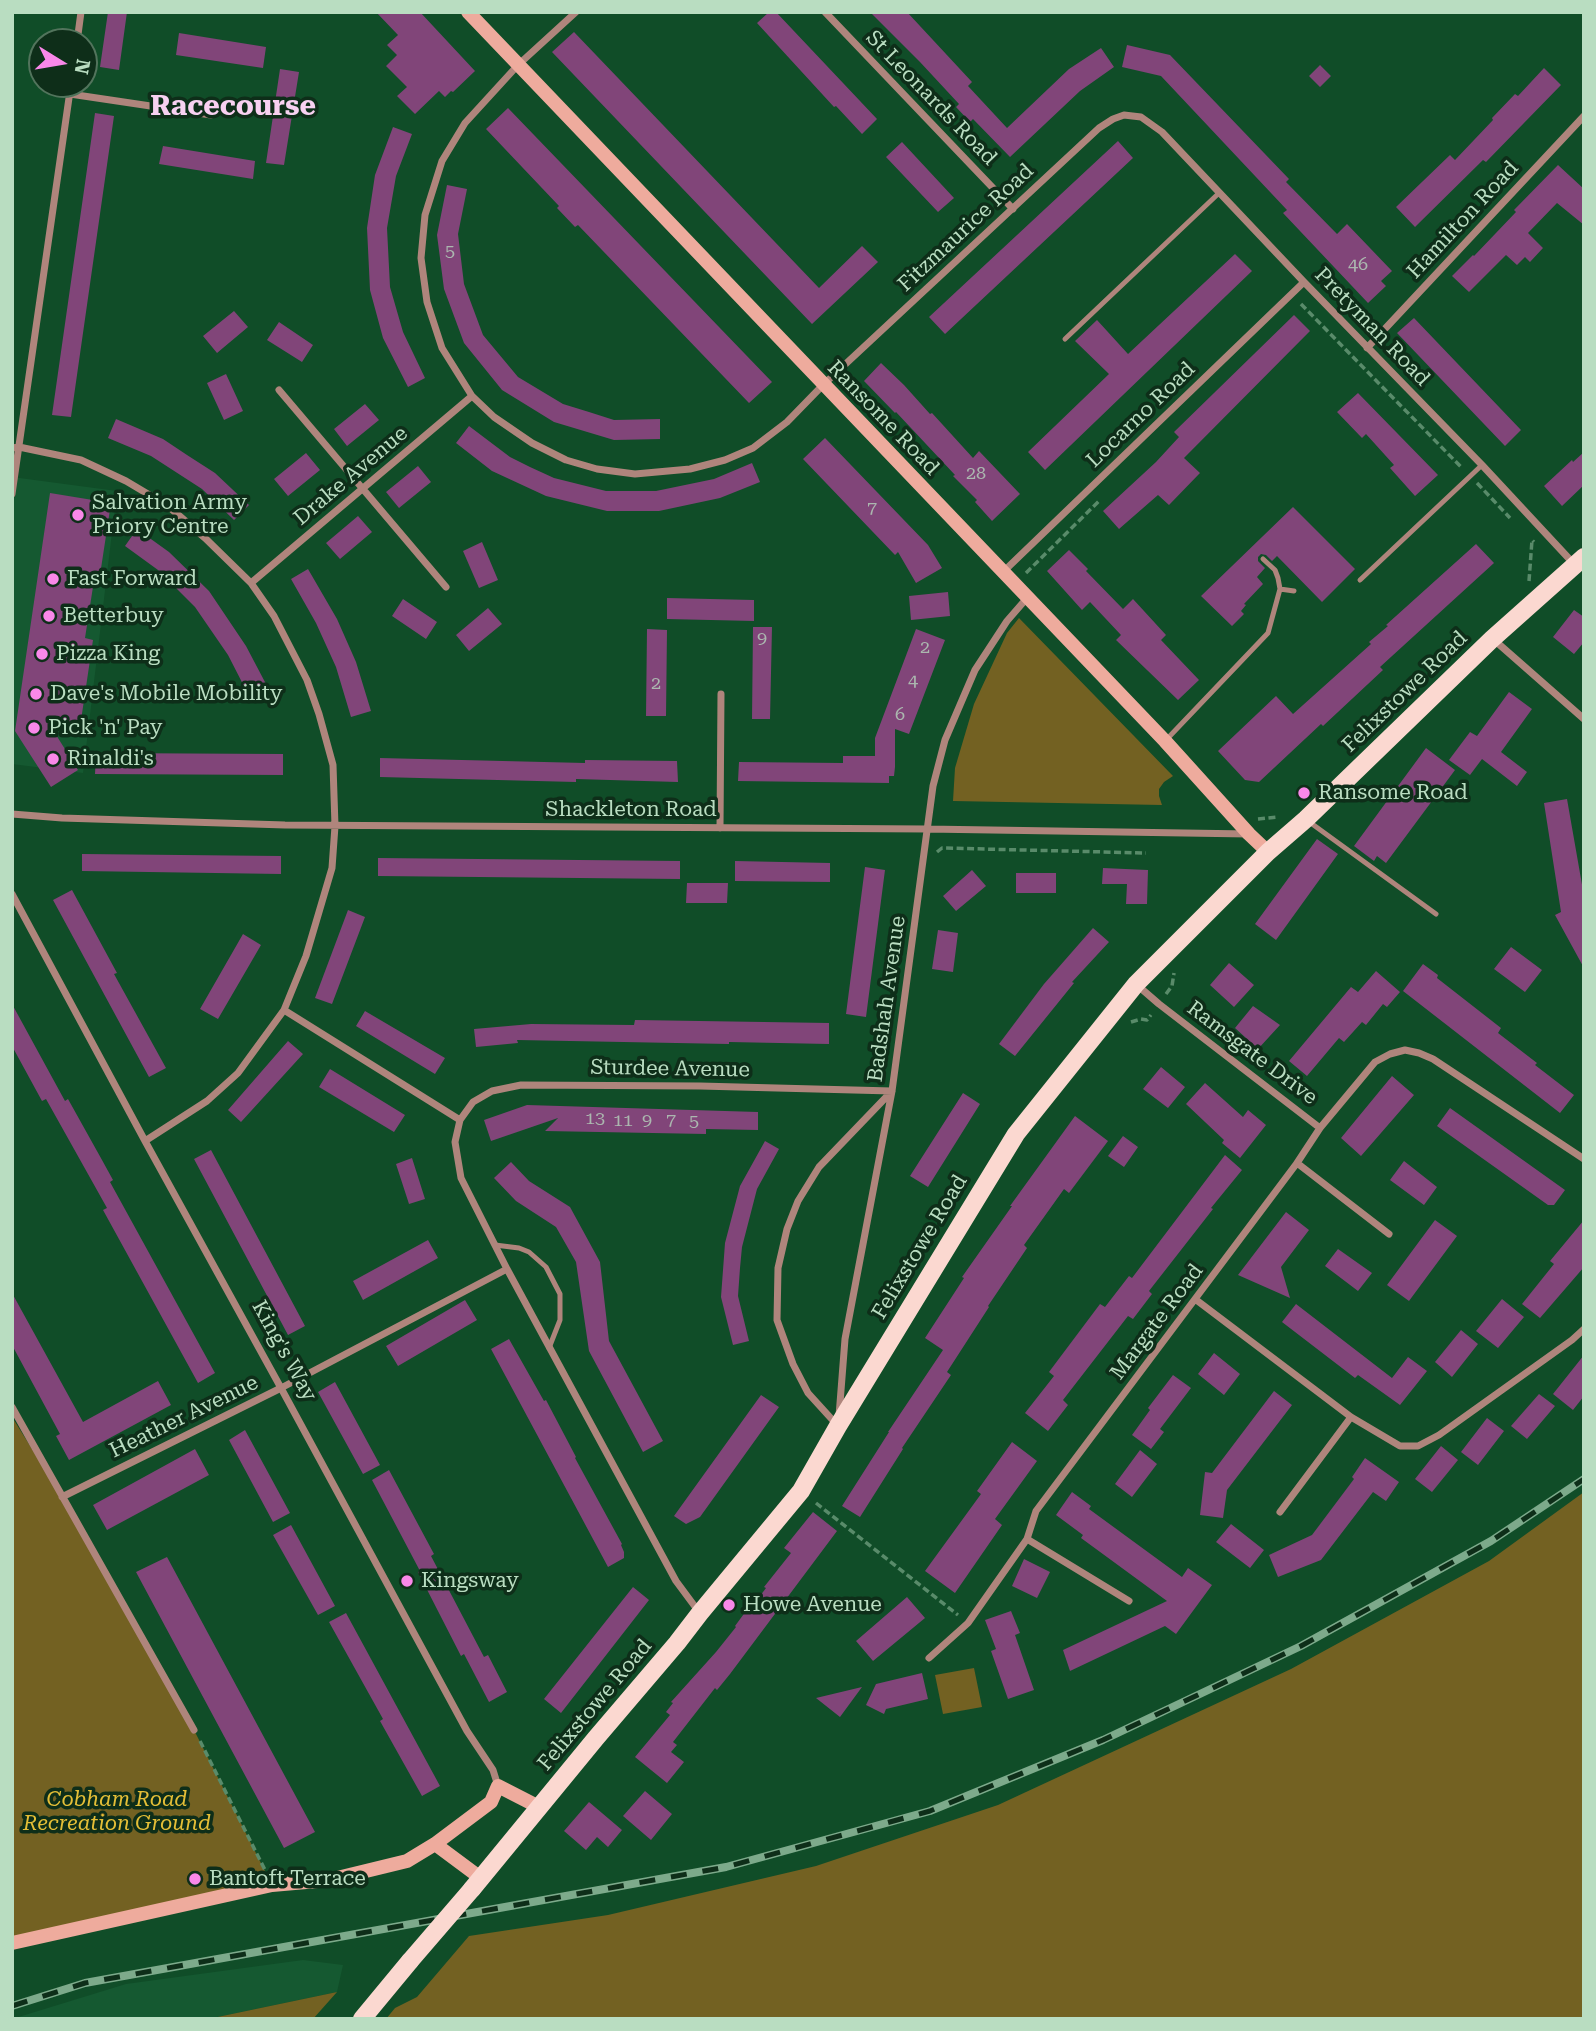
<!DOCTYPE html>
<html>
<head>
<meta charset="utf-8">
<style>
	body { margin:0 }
	#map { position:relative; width:1596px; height:2031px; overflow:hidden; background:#104d28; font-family:"Roboto Serif",serif }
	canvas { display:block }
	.frame { position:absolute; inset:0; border:14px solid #b9ddc1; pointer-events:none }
	.north { position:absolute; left:28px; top:28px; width:70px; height:70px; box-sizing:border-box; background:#0e2e19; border:2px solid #52745c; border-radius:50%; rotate:101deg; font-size:19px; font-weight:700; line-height:28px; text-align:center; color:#b9ddc1 }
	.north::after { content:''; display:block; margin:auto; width:24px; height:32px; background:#f988e9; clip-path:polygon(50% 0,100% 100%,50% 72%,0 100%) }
</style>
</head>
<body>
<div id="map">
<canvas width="1596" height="2031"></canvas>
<div class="frame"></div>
<div class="north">N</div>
</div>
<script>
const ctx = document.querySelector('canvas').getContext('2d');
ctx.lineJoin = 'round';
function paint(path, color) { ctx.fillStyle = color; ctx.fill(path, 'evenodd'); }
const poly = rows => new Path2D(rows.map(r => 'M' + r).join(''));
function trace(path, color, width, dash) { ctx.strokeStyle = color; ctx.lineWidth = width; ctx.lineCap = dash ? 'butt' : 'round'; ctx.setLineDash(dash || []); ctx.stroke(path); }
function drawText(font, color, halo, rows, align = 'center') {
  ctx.font = font + ' "Roboto Serif",serif'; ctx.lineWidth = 7; ctx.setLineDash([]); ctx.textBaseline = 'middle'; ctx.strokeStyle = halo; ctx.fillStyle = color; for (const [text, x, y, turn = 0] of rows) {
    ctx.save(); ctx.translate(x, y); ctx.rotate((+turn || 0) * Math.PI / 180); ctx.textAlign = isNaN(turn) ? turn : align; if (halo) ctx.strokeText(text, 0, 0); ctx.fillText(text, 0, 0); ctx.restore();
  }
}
paint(poly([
	[12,477,117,491,83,773,12,764],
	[303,1960,343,1965,337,1992,208,2019,12,2019,126,1984]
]), '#155931');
paint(poly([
	[1019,618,1173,776,1164,782,1159,789,1159,796,1162,805,953,801,955,768,974,704,1007,633],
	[12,1417,62,1497,194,1730,272,1885,12,1943],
	[1584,1492,1584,2019,386,2019,395,2008,417,1997,469,1936,608,1915,816,1866,998,1805,1291,1669,1489,1561],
	[974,1668,982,1707,943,1714,935,1675],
	[337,1992,313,2019,208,2019]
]), '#736122');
paint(poly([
	[108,12,127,12,119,70,100,67],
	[376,12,420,12,475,71,453,92,451,91,445,97,439,91,415,114,397,96,407,87,386,66,397,55,387,45,398,35],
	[769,12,776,12,877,119,862,134,836,106,834,107,757,23],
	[870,12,907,12,972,82,968,86,1007,128,1069,69,1101,48,1114,67,1080,91,1010,157,973,119,970,122,956,107,959,104,920,62],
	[574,32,819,288,862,246,878,262,812,324,552,52],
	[179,33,266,47,263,68,176,55],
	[1127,45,1170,55,1289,179,1286,182,1337,234,1347,224,1392,271,1381,281,1386,286,1368,303,1283,213,1287,210,1161,76,1122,67],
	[1320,65,1331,76,1320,87,1309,76],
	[1544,68,1561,85,1486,162,1483,160,1415,227,1396,207,1450,155,1455,160,1493,120,1492,118,1515,94,1518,96],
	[280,69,299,72,284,165,266,163],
	[508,108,772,382,749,403,578,225,575,227,557,208,559,206,486,129],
	[95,113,114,116,71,417,52,415],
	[393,127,412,134,396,176,387,228,390,287,403,332,425,378,408,387,383,338,370,290,367,228,375,175],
	[1118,141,1133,158,945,334,929,317],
	[902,142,954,198,938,212,886,157],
	[163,146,255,161,253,179,159,164],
	[1558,165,1584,189,1584,225,1557,203,1528,233,1543,248,1530,262,1525,257,1517,265,1506,255,1469,292,1452,276,1473,255,1474,256,1516,212,1514,210],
	[447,185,467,189,458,234,464,284,483,335,518,377,563,404,589,412,614,420,660,419,660,439,614,440,554,422,502,390,464,343,444,289,437,235],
	[1235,254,1252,271,1045,470,1028,452,1109,374,1075,341,1097,320,1128,354],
	[234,311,248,327,217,353,203,336],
	[1294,315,1310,331,1184,458,1200,473,1169,505,1158,495,1119,529,1103,511,1156,462,1179,437,1174,432],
	[1414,318,1521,430,1505,446,1397,333],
	[279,322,313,345,302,362,267,340],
	[881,363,904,385,930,414,932,413,973,458,979,451,1020,494,992,521,975,502,977,500,953,476,955,475,896,412,895,413,864,381],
	[226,374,243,411,224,420,207,383],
	[1358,393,1438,475,1415,496,1390,468,1394,465,1366,434,1362,438,1337,412],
	[365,404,379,420,347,446,334,429],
	[116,419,163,439,187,455,215,473,249,505,234,520,202,489,151,456,108,438],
	[469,426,510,457,530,467,554,478,606,491,656,491,714,479,752,463,760,482,720,498,659,511,607,511,546,496,492,471,456,443],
	[825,438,928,545,942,568,916,583,898,552,895,555,803,459],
	[1584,452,1584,485,1562,506,1544,486,1572,460,1573,462],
	[306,453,320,470,288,496,274,479],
	[418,466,431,482,399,508,386,492],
	[50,493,111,503,100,575,95,574,85,638,93,640,80,727,48,722,78,770,51,787,15,731],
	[1293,507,1355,569,1322,602,1277,556,1272,561,1266,555,1261,554,1258,557,1258,561,1265,568,1257,577,1263,584,1244,604,1246,605,1241,611,1244,614,1232,626,1201,596],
	[358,516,372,532,340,559,326,543],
	[137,529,169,552,209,591,246,646,266,684,248,694,228,655,195,607,158,570,125,546],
	[482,542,498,580,479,588,463,551],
	[1476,544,1494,563,1380,667,1383,670,1323,726,1321,724,1259,782,1245,780,1218,751,1276,696,1293,714,1371,644,1369,642,1388,626,1386,625],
	[1069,550,1088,569,1086,571,1123,609,1133,599,1166,635,1161,640,1199,680,1178,700,1116,640,1121,635,1090,602,1082,610,1047,571],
	[308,569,337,619,356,662,371,711,351,717,336,667,316,623,291,579],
	[948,592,950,616,911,620,909,596],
	[667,598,754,600,754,621,667,619],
	[403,599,437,622,426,639,392,616],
	[488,608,502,624,469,651,456,635],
	[1574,610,1584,617,1584,642,1574,654,1553,637],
	[753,627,772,627,770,719,752,719],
	[647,629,667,630,666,716,646,716],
	[916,629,945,640,909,734,895,729,895,767,894,776,889,776,889,783,738,781,739,762,843,763,843,756,875,756,875,738],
	[1509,692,1532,709,1501,752,1527,772,1517,786,1482,759,1470,775,1449,760,1470,732,1477,736],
	[1426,748,1455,770,1386,863,1377,856,1374,861,1354,846],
	[96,753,283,754,283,775,95,774],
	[380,758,585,763,585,760,677,761,678,782,576,779,576,782,380,777],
	[1567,799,1584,896,1584,968,1555,915,1561,912,1544,803],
	[1317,839,1338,854,1276,940,1255,924],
	[82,854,281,856,281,874,82,871],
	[378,858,680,861,680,879,378,876],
	[735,861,830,863,830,882,735,881],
	[865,867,885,870,866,1017,846,1014],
	[1103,868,1148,870,1147,904,1126,904,1127,884,1102,884],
	[972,870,986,886,956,911,943,896],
	[1016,873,1056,873,1056,893,1016,893],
	[687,883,728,883,727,903,686,903],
	[72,890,117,973,114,974,166,1068,149,1077,53,900],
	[348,910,365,917,332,1004,315,998],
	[1093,928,1109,942,1072,982,1074,983,1015,1056,999,1044,1044,984],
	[938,930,958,933,953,972,932,969],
	[243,934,261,945,218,1019,200,1009],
	[1511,947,1542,970,1525,992,1494,969],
	[1229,963,1254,985,1234,1007,1210,985],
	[1423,964,1438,975,1437,978,1501,1028,1498,1033,1537,1063,1535,1065,1574,1095,1560,1113,1403,991],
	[1376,971,1400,992,1387,1007,1383,1004,1366,1025,1362,1022,1344,1042,1339,1038,1307,1076,1289,1061,1351,987,1358,992],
	[12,1004,65,1101,68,1099,102,1160,113,1180,110,1182,215,1373,198,1383,103,1210,107,1208,46,1099,42,1101,12,1046],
	[1253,1006,1280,1025,1258,1049,1235,1028],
	[365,1011,445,1058,435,1074,356,1026],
	[635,1020,829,1023,829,1044,729,1042,729,1044,517,1040,518,1043,476,1047,474,1029,531,1024,634,1025],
	[288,1041,303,1054,241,1122,228,1110],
	[1161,1067,1185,1087,1168,1108,1143,1089],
	[330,1069,405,1115,394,1132,319,1087],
	[1392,1076,1414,1095,1361,1156,1341,1138],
	[1205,1083,1243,1117,1248,1110,1266,1125,1240,1158,1222,1143,1224,1140,1186,1104],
	[963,1093,980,1104,928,1187,910,1176],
	[527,1105,758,1112,758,1130,706,1129,706,1134,545,1131,558,1118,491,1141,484,1120],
	[1450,1108,1565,1190,1554,1205,1548,1205,1437,1126],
	[1075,1116,1108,1141,1069,1193,1064,1189,1024,1245,1027,1248,988,1306,989,1307,947,1372,951,1375,902,1448,903,1449,860,1517,842,1506,889,1432,888,1432,943,1350,925,1338,964,1278,962,1277,1012,1206,1010,1206],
	[1123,1136,1138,1147,1124,1167,1108,1156],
	[765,1141,779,1149,757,1189,742,1247,740,1268,738,1296,749,1341,733,1345,721,1297,725,1243,740,1186],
	[211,1150,305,1326,288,1335,194,1159],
	[1225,1155,1242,1170,1211,1208,1213,1209,1149,1291,1152,1294,1133,1319,1128,1316,1063,1400,1068,1405,1048,1431,1025,1413,1054,1376,1049,1372,1100,1304,1105,1307,1129,1276,1132,1278],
	[412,1158,425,1199,409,1204,396,1164],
	[1404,1161,1437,1187,1424,1205,1390,1180],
	[511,1162,529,1181,570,1207,600,1262,609,1341,663,1441,643,1452,589,1351,576,1262,556,1227,516,1201,494,1178],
	[1286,1212,1309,1230,1281,1267,1290,1298,1238,1275],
	[1435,1220,1457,1236,1409,1301,1387,1285],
	[1584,1220,1584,1267,1540,1318,1522,1304,1554,1264,1550,1261],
	[428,1240,438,1258,363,1300,353,1281],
	[1338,1249,1372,1273,1358,1291,1325,1266],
	[12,1293,83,1422,158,1381,171,1405,69,1460,56,1436,60,1434,12,1345],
	[1502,1299,1524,1317,1498,1348,1476,1331],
	[465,1300,477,1320,398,1366,386,1346],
	[1296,1304,1392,1378,1408,1357,1427,1371,1400,1405,1358,1375,1355,1378,1282,1322],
	[1461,1330,1478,1344,1452,1377,1435,1362],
	[509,1339,544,1401,546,1400,576,1457,575,1458,622,1544,621,1545,624,1552,624,1558,608,1567,491,1349],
	[1214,1353,1240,1374,1224,1395,1198,1374],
	[1584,1355,1584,1396,1573,1410,1553,1394],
	[1173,1375,1191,1388,1160,1429,1164,1432,1151,1449,1132,1435,1150,1410,1148,1408],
	[335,1382,380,1465,363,1474,318,1392],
	[1274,1391,1292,1405,1227,1490,1223,1518,1200,1515,1205,1472,1212,1473],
	[1539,1394,1555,1406,1527,1439,1511,1426],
	[761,1395,779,1407,700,1517,686,1524,674,1516],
	[1487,1418,1504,1431,1478,1465,1461,1452],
	[245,1430,290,1513,273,1522,229,1440],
	[1012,1442,1037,1461,995,1519,1002,1525,955,1593,925,1571,981,1494,977,1491],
	[1441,1446,1458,1460,1432,1492,1415,1479],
	[195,1449,209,1475,107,1530,93,1505],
	[1140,1450,1157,1464,1132,1497,1115,1484],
	[1365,1458,1399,1482,1386,1501,1373,1492,1321,1560,1278,1577,1269,1555,1312,1535,1354,1479,1352,1477],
	[389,1470,434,1554,431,1556,484,1657,488,1655,507,1692,489,1702,464,1654,461,1656,418,1572,420,1571,372,1480],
	[1072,1492,1091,1506,1089,1509,1182,1577,1188,1568,1212,1585,1176,1634,1165,1626,1070,1671,1063,1650,1167,1601,1081,1538,1083,1535,1056,1515],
	[813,1512,837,1531,730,1674,717,1690,715,1688,673,1742,677,1745,671,1752,684,1762,667,1783,635,1757,670,1715,666,1712,673,1703,671,1702,716,1652,736,1627,735,1626,746,1611,748,1612,766,1588,764,1587,791,1553,784,1548],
	[1231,1524,1264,1550,1250,1568,1216,1542],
	[291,1525,335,1606,318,1615,273,1535],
	[167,1557,315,1832,284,1848,136,1572],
	[1024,1559,1050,1572,1037,1598,1012,1586],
	[633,1587,649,1600,561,1713,544,1699],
	[907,1597,925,1618,873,1661,856,1641],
	[1011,1611,1020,1633,1015,1635,1034,1690,1008,1699,991,1651,996,1649,985,1620],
	[346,1613,440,1786,422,1796,380,1721,383,1719,329,1622],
	[922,1673,928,1699,886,1709,884,1714,866,1705,876,1684],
	[862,1687,840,1717,816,1698],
	[645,1791,672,1814,651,1840,623,1816],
	[589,1802,622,1830,608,1847,597,1837,586,1850,564,1831]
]), '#814579');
trace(poly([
	[1301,304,1462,468],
	[1477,483,1510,518],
	[1026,573,1100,500],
	[1529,581,1532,540,1534,542],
	[1258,819,1278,817],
	[937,852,942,848,1146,853],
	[1166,994,1172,986,1174,973],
	[1131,1022,1141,1019,1147,1020,1151,1015],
	[816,1503,958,1615],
	[200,1741,266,1872]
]), '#598b6a', 3.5, [7, 3.5]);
trace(poly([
	[1065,339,1219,193],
	[1360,580,1482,465],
	[1280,589,1294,591],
	[1167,739,1268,633,1280,589,1278,578,1275,570,1263,559],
	[1308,821,1436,914],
	[495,1245,519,1248,529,1252,546,1267,560,1294,560,1320,549,1348]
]), '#af857c', 5);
trace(poly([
	[576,12,518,65,465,123,442,161,425,215,421,258,427,302,442,348,472,396,494,417,532,443,566,460,597,469,635,474,690,469,725,460,753,448,787,422,823,385,1099,128,1113,119,1124,115,1141,117,1162,132,1304,282,1482,465,1574,564],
	[825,12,1013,209],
	[77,42,81,12],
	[70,94,211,115],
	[1367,348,1584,116],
	[279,390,446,587],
	[12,448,19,447,81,460,126,481,168,506,205,538,251,583,274,616,307,680,319,714,333,765,335,826,332,868,306,956,284,1010,238,1073,207,1101,145,1141],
	[12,494,71,84],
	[1002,573,1304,282],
	[251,583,472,396],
	[1493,639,1584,719],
	[12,814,62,818,285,825,927,829,1249,834],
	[720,828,721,694],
	[12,894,145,1141,281,1388,467,1731,493,1770,498,1786],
	[1137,985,1159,1004,1320,1128,1375,1062,1390,1054,1405,1050,1419,1053,1433,1059,1584,1159],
	[284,1010,460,1120],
	[1297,1163,1389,1234],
	[1195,1299,1351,1417,1400,1446,1418,1446,1439,1435,1572,1340,1584,1329],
	[12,1407,194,1730],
	[839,1416,845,1339,892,1091,933,786,945,740,975,670,1007,621,1027,598],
	[838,1426,808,1393,793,1364,777,1320,778,1268,787,1229,798,1201,819,1167,892,1091],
	[62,1497,281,1388,507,1269],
	[1280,1512,1351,1417],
	[1027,1539,1129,1601],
	[699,1612,676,1581,507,1269,461,1178,455,1142,460,1120,473,1102,492,1091,521,1085,700,1086,892,1091],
	[929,1658,968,1623,1027,1539,1036,1511,1297,1163,1320,1128]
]), '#af857c', 7);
trace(poly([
	[468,12,1165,741,1249,834,1268,852],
	[435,1844,482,1879],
	[12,1943,272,1885,329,1880,407,1861,435,1844,491,1802,498,1786,539,1807]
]), '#eeab9d', 14);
trace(poly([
	[472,1889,596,1738,677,1643,700,1613,801,1491,838,1426,1016,1134,1136,984,1268,852,1306,819,1492,639,1584,557],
	[362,2019,410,1961]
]), '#fbd8d0', 18);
const rail = poly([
	[12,2006,85,1983,726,1867,930,1811,1103,1740,1301,1646,1491,1541,1584,1479]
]);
trace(rail, '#7daa8b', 8);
trace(rail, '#0e2e19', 5, [16]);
trace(poly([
	[410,1961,472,1889]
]), '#fbd8d0', 18);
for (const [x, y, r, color] of [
	[78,515,7,"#f988e9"],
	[53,579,7,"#f988e9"],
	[49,616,7,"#f988e9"],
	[42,654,7,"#f988e9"],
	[36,694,7,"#f988e9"],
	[34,728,7,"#f988e9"],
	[53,759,7,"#f988e9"],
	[1304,793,7,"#f988e9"],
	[407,1581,7,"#f988e9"],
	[729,1605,7,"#f988e9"],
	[195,1879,7,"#f988e9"]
]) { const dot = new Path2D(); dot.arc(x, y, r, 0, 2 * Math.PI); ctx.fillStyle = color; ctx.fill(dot); trace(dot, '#0e2e19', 2.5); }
drawText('18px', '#abb7af', null, [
	["5",450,252],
	["46",1358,265],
	["28",976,474],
	["7",872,509],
	["9",762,639],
	["2",925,648],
	["4",913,681],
	["2",656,684],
	["6",900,715],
	["13",595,1119],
	["11",623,1121],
	["9",647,1121],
	["7",671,1121],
	["5",694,1122]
]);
drawText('21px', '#b9ddc1', '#0e2e19', [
	["St Leonards Road",931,98,46],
	["Hamilton Road",1463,220,-47],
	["Fitzmaurice Road",966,228,-43],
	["Pretyman Road",1372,327,46],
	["Locarno Road",1141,415,-44],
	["Ransome Road",883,418,46],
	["Drake Avenue",351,476,-40],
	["Felixstowe Road",1405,692,-44],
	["Shackleton Road",631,810],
	["Badshah Avenue",887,999,-82],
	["Ramsgate Drive",1252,1053,37],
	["Sturdee Avenue",670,1069,1],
	["Felixstowe Road",920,1247,-59],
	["Margate Road",1157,1322,-53],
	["King's Way",284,1351,61],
	["Heather Avenue",184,1417,-26],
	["Felixstowe Road",595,1705,-50]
]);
drawText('21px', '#b9ddc1', '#0e2e19', [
	["Salvation Army",92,503],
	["Priory Centre",92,527],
	["Fast Forward",67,579],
	["Betterbuy",63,616],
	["Pizza King",56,654],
	["Dave's Mobile Mobility",50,694],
	["Pick 'n' Pay",48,728],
	["Rinaldi's",67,759],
	["Ransome Road",1318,793],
	["Kingsway",421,1581],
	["Howe Avenue",743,1605],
	["Bantoft Terrace",209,1879]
], 'left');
drawText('italic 21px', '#e4be37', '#0e2e19', [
	["Cobham Road",117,1800],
	["Recreation Ground",117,1824]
]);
drawText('bold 28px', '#f8d1f1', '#0e2e19', [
	["Racecourse",233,107]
]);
</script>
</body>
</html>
